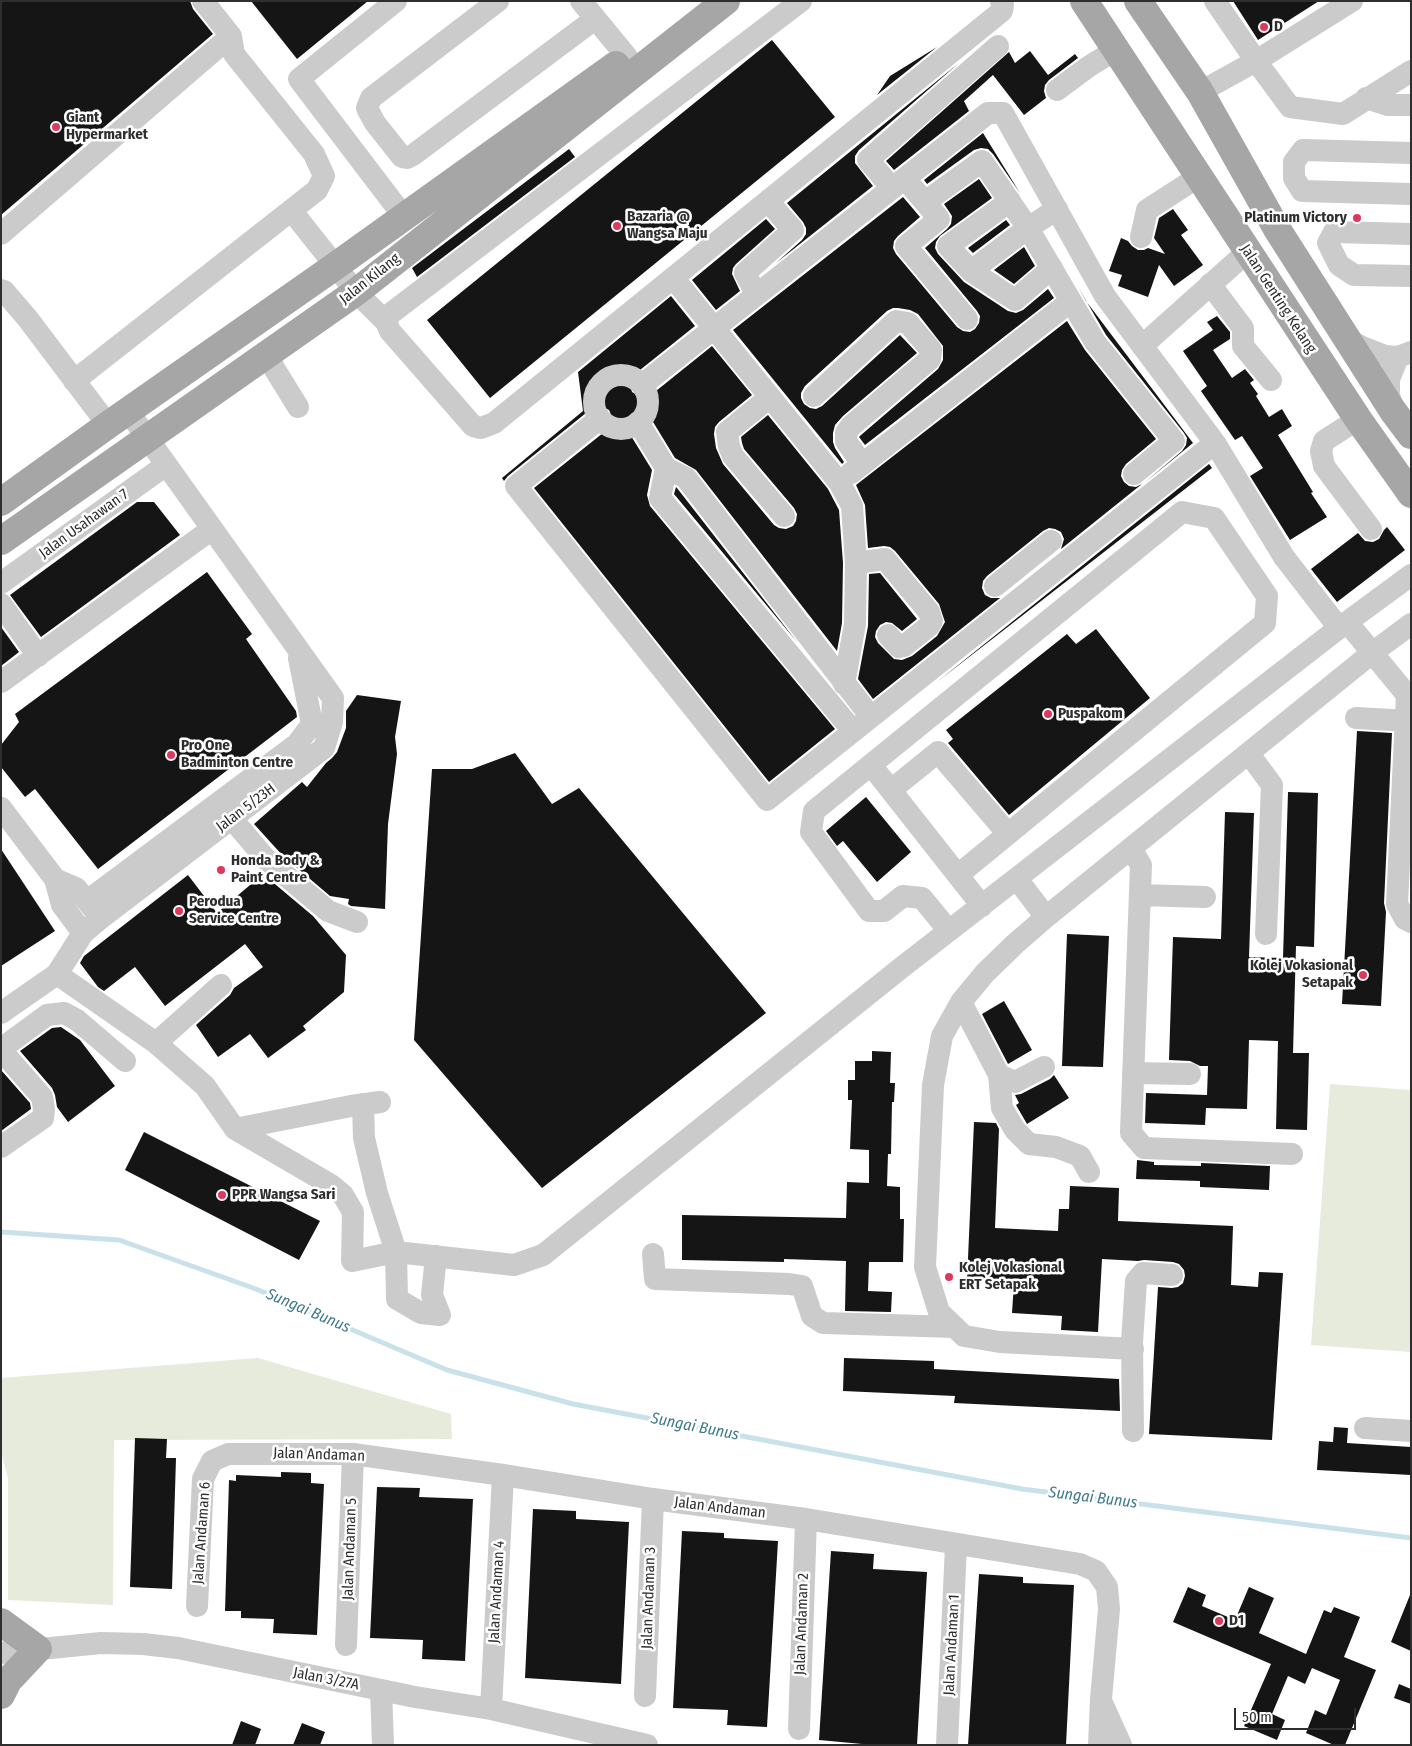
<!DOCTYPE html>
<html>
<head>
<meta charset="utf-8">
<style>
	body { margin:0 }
	#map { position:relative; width:1412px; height:1746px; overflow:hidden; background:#fff; font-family:"Fira Sans Condensed",sans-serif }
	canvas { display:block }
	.frame { position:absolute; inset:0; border:2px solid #2e2e2e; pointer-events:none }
	.scale { position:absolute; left:1234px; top:1708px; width:122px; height:22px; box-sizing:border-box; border:2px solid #2e2e2e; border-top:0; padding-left:6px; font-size:15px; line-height:18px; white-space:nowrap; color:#2e2e2e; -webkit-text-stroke:4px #fff; paint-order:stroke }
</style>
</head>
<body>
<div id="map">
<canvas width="1412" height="1746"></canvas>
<div class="frame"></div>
<div class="scale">50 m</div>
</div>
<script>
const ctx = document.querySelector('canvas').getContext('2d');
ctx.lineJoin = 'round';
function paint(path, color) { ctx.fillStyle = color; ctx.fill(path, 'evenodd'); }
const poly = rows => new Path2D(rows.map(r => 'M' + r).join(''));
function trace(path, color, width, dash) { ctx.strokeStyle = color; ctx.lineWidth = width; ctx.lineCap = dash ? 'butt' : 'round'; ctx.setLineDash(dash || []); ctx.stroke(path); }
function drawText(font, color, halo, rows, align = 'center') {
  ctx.font = font + ' "Fira Sans Condensed",sans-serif'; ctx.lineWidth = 5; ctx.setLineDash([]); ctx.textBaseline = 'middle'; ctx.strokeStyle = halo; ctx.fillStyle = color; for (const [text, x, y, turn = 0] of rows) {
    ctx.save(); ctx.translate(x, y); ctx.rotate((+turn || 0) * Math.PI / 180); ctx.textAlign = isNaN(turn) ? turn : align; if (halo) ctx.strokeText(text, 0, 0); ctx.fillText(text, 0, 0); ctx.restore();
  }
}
paint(poly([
	[1330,1084,1411,1090,1411,1352,1311,1345],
	[258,1358,451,1414,452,1439,114,1440,113,1605,8,1600,8,1478,1,1452,1,1378]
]), '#e6ebdc');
trace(poly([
	[1,1232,119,1240,256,1289,447,1370,573,1404,1022,1489,1411,1538]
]), '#c9e2ea', 5);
paint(poly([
	[1,1,190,1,193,9,213,34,1,215],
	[251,1,368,1,297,59],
	[1233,1,1319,1,1258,40],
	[772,40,835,117,490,398,427,320],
	[937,47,877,95,890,76],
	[1030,51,1048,75,1075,54,1078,58,1049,80,1045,85,1044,91,1046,98,1024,115,993,75,964,101,969,111,894,170,886,161,1009,52,1015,63],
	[959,63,859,150,855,156,855,163,873,186,776,263,802,240,806,234,806,228,803,222,787,203],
	[983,133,1020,193,993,154,988,149,981,148,974,150,927,184,924,180],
	[569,149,575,157,417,277,412,268],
	[979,179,992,198,940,236,936,242,935,248,938,254,964,282,1008,311,1016,313,1023,310,1048,289,1054,298,865,445,859,437,861,435,938,369,943,360,943,346,918,314,910,310,898,308,893,308,887,311,805,386,801,393,801,398,804,404,810,408,816,409,822,406,900,335,917,353,843,416,835,425,833,433,833,442,835,448,844,462,842,464,733,330,903,197,920,217,898,236,894,241,893,248,896,254,957,327,963,331,970,332,975,329,979,323,980,316,977,311,925,248,947,229,951,224,952,216,944,204],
	[1173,209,1188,230,1181,235,1203,265,1174,286,1159,265,1148,297,1118,286,1122,275,1109,271,1121,238,1128,241,1132,246,1138,250,1144,250,1148,248,1165,254,1154,238,1159,218],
	[766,219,775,229,736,264,733,268,732,274,740,291,716,310,692,280],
	[1006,220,1010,225,973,253,968,248],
	[1024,247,1035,266,1014,284,994,270],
	[1077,285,1086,301,1193,443,1143,484,1182,451,1186,445,1187,438,1184,433,1106,335],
	[671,296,695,326,635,374,631,380,630,385,632,392,639,396,644,397,651,395,712,346,752,395,719,422,715,427,714,434,716,448,723,464,774,525,779,528,786,529,793,526,796,521,797,514,794,508,744,449,742,443,741,437,768,415,828,489,839,510,843,563,842,623,837,651,696,470,675,458,650,417,645,412,638,411,632,413,627,418,626,425,628,431,652,470,647,495,650,506,835,729,769,782,534,488,608,429,611,423,612,417,609,410,603,407,597,406,591,409,508,476,504,481,502,478,583,411,578,372],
	[1217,316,1230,332,1230,339,1213,350,1232,378,1245,369,1254,380,1250,383,1258,394,1256,396,1269,417,1282,409,1292,426,1278,435,1313,492,1311,493,1327,517,1290,540,1250,476,1263,468,1242,436,1235,440,1201,391,1207,386,1183,351,1213,330,1207,322],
	[1067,321,1085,350,1156,439,1126,464,1122,470,1121,476,1124,482,1129,486,1136,487,1142,484,1061,549,1064,539,1061,532,1055,529,1049,528,1043,531,987,576,983,581,982,588,985,595,991,598,1000,598,873,699,858,679,868,626,869,574,880,573,917,619,902,631,892,623,886,622,880,625,876,631,875,637,878,643,894,659,902,660,912,656,937,636,945,622,939,604,895,551,890,547,884,546,868,548,865,505,856,485],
	[1209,464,1212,468,937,682],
	[676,487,677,488,797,642,674,494],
	[137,502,154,502,180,535,41,637,10,595],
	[1387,527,1405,550,1337,602,1311,569,1358,533,1365,541,1373,542,1379,539,1384,530],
	[207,572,252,634,246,639,296,711,297,717,98,869,35,789,25,797,1,767,1,745,19,722,15,714],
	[1,627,19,652,1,666],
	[1096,629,1150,698,1009,815,948,743,953,739,946,730,1067,634,1076,644],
	[357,695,401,701,395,737,397,754,388,824,385,909,351,906,348,904,349,899,330,896,283,856,254,824,302,782,307,787,326,763,332,758,337,752,346,728,346,711],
	[1357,731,1392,733,1384,903,1386,912,1381,1006,1342,1004],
	[515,753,552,804,579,788,766,1013,542,1188,414,1040,432,769,472,769],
	[1288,792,1318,793,1314,947,1296,946,1293,1053,1309,1053,1307,1130,1276,1129,1278,1041,1249,1040,1247,1109,1206,1108,1205,1125,1145,1123,1146,1093,1207,1095,1208,1066,1200,1066,1190,1061,1169,1060,1173,937,1221,939,1225,812,1254,813,1249,957,1283,958],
	[866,797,911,852,877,882,843,841,837,846,826,831],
	[1,849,55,931,1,966],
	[263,874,313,916,346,955,344,992,303,1026,306,1030,268,1058,250,1034,218,1057,196,1025,230,995,234,988,263,967,245,944,165,1006,135,967,104,991,98,987,80,963,84,956,188,875,217,913],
	[1067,934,1109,936,1103,1067,1062,1066],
	[1004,1001,1032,1050,1008,1064,982,1014],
	[61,1027,80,1040,115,1086,68,1122,57,1107,55,1095,52,1088,20,1051,52,1028],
	[872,1051,891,1052,890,1083,895,1083,894,1102,892,1102,891,1154,888,1154,887,1186,900,1187,900,1219,904,1219,903,1262,869,1262,868,1291,892,1292,891,1312,845,1311,846,1261,784,1259,784,1262,682,1260,682,1215,846,1218,847,1182,869,1183,869,1150,850,1149,852,1100,848,1100,848,1080,855,1080,855,1061,872,1061],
	[1,1070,30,1103,31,1109,1,1131],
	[1054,1075,1069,1098,1027,1124,1016,1105,1019,1103,1015,1095,1021,1094,1050,1079],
	[974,1122,996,1123,999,1129,995,1228,1058,1231,1059,1209,1069,1209,1070,1186,1119,1188,1118,1221,1233,1226,1231,1285,1258,1287,1259,1272,1283,1273,1272,1440,1149,1434,1158,1287,1172,1288,1178,1287,1183,1283,1185,1276,1184,1270,1179,1264,1173,1262,1144,1260,1138,1261,1102,1259,1098,1332,1061,1330,1062,1316,1012,1313,1014,1283,967,1281],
	[144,1132,320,1221,299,1260,125,1170],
	[1137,1160,1154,1162,1154,1165,1201,1166,1201,1163,1270,1166,1269,1190,1200,1187,1200,1181,1136,1179],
	[844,1358,934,1361,934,1369,1119,1379,1120,1411,954,1403,955,1396,843,1391],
	[1334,1427,1348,1428,1347,1443,1411,1447,1411,1475,1317,1470,1319,1441,1333,1442],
	[135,1438,167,1439,166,1458,176,1458,172,1589,130,1587],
	[281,1472,311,1473,311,1483,324,1484,317,1635,273,1633,274,1619,241,1618,241,1611,225,1611,229,1480,236,1481,236,1475,281,1477],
	[377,1487,420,1488,419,1497,473,1499,465,1661,422,1659,423,1640,370,1638],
	[533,1509,576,1511,576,1519,629,1522,621,1684,525,1678],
	[682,1531,724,1533,724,1538,778,1541,767,1727,727,1725,728,1710,673,1708],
	[831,1551,874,1554,873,1569,927,1572,917,1745,873,1745,819,1740],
	[979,1574,1023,1577,1023,1583,1074,1585,1066,1745,968,1745],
	[1188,1587,1206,1595,1202,1606,1235,1620,1249,1587,1274,1598,1259,1633,1306,1654,1324,1610,1331,1613,1334,1607,1360,1617,1344,1657,1376,1670,1345,1745,1334,1745,1306,1733,1315,1710,1326,1715,1340,1680,1312,1668,1305,1684,1288,1676,1272,1714,1285,1720,1277,1740,1244,1726,1271,1664,1173,1622],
	[1410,1595,1411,1595,1411,1651,1391,1642],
	[1399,1684,1411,1689,1411,1704,1394,1698],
	[241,1721,261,1729,255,1745,232,1745],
	[302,1723,325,1732,320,1745,293,1745]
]), '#151515');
trace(poly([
	[396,1,299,79,404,217],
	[498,1,371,98,367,108,369,112,375,123,402,157,407,158,413,155,595,19],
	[581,1,627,57],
	[1215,1,1256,61,1290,107,1343,114,1411,71],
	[1057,90,1088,67,1117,49],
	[1200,92,1256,61,1352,1],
	[1366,98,1388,105,1411,105],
	[1411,153,1303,150,1294,162,1294,178,1302,191,1411,194],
	[905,179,925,202,982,161,1028,228,1095,342,1174,441,1134,474],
	[892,188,868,160,998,46],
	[1010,201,948,246,971,271,1015,300,1052,268],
	[925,202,939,219,906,246,967,319],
	[291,210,356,292,386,322,390,331,473,426,481,428,494,423,1002,11,1003,5,1001,1],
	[1,234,231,36],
	[1411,234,1334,232,1328,243,1339,265,1354,275,1411,276],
	[1141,237,1147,210,1198,177],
	[971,271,1028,228,1057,209],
	[1210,284,1243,328,1243,346,1271,380],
	[679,285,839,482,852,506,856,563,855,624,844,684],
	[1,290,4,291,28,319,108,425],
	[756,294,745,273,793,230,774,208],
	[386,322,390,314,801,1],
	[1345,338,1362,347,1385,356,1398,357,1411,352],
	[1142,346,1247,252],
	[266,355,298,407],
	'594 402a27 27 0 1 1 54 0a27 27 0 1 1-54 0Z',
	[74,381,317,190,324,176,314,154,234,54,231,36,203,1],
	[643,384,988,113,1003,113,1105,296,1215,443,1284,557,1339,628],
	[814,396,896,321,908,323,931,350,930,359,851,426,846,433,846,441,862,464],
	[770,397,727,432,729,446,733,456,784,516],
	[1392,409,1389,394,1389,379,1398,357],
	[599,419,516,486,767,800,1215,443],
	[1358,419,1324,441,1321,451,1324,466,1371,529],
	[639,424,666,468,686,478,871,717],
	[666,468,660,498,853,731],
	[851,473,1071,301],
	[856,563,885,559,929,612,932,621,929,626,904,646,899,647,888,635],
	[1,583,166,465],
	[995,586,1051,541],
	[1,604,38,656],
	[1347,622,1407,695,1397,904,1405,919,1411,922],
	[1,682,212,529],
	[1356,718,1411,721],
	[1249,754,1272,785,1266,934],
	[871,765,982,906],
	[891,790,938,752,1008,834],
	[1,808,55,879],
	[232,819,266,859,328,911,357,922],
	[1131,849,1141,865,1131,1133,1144,1148,1292,1154],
	[1017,879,1046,917],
	[1140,895,1205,897],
	[87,901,297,744,312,724,299,658],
	[949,931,922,898,903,896,884,911,869,911,811,832,814,811,1182,512,1214,518,1267,596,1265,623,958,875],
	[83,933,62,905,55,879,76,888,96,912],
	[57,974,156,1043,205,1086,235,1129,331,1185,343,1195,353,1212,352,1261,396,1252,397,1299,421,1313,440,1315,432,1295,436,1256],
	[961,1002,999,1075,1015,1082,1044,1067],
	[1,1013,57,974,83,933,101,918,324,748,332,722,333,698,128,411],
	[156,1043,221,985],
	[1,1049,47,1015,64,1013,77,1020,125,1061],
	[1,1050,42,1097,44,1109,43,1118,1,1147],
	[1133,1073,1190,1074],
	[999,1075,1002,1108,1015,1130,1029,1144,1056,1147,1080,1156,1089,1172],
	[363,1104,364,1138,377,1193,396,1252,514,1265,543,1255,901,968,1339,628,1411,575],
	[235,1129,351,1106,380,1102],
	[653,1254,655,1279,789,1284,802,1286,812,1316,823,1323,955,1327],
	[1133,1349,1000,1342,964,1336,939,1312,925,1267,933,1085,942,1036,961,1002,985,973,1015,944,1046,917,1372,653,1411,624],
	[1365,1428,1411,1431],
	[1133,1431,1132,1342,1136,1281,1143,1273,1172,1275],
	[197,1606,203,1479,212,1461,228,1454,353,1454,503,1475,653,1499,806,1519,1080,1564,1096,1571,1107,1587,1109,1609,1101,1699,1099,1745],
	[346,1645,353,1454],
	[1,1653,101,1643,143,1644,178,1648,415,1697,491,1709,647,1745],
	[381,1690,383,1745],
	[645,1696,653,1499],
	[1103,1705,1121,1745],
	[491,1709,503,1475],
	[799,1729,806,1519],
	[947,1745,956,1545]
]), '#cbcbcb', 22);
trace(poly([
	[1084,1,1358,419,1411,494],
	[1138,1,1200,92,1277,229,1393,411,1411,435],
	[1,502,108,425,334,267,616,65],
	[1,541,356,292,726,1],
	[1,1622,38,1649,8,1681,1,1695]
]), '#a6a6a6', 28);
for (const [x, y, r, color] of [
	[1264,27,5,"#dd385d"],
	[56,127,5,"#dd385d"],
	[1357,218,5,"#dd385d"],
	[617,226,5,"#dd385d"],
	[1048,714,5,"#dd385d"],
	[171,755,5,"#dd385d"],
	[221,870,5,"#dd385d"],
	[179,911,5,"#dd385d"],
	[1363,975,5,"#dd385d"],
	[222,1195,5,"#dd385d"],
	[949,1277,5,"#dd385d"],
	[1219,1621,5,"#dd385d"]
]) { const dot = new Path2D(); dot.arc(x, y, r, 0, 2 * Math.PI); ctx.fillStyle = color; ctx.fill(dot); trace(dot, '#fff', 2); }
drawText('bold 15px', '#2e2e2e', '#fff', [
	["D",1274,27],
	["Giant",66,118],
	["Hypermarket",66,135],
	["Bazaria @",627,217],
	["Wangsa Maju",627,234],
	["Platinum Victory",1347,218,"right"],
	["Puspakom",1058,714],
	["Pro One",181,746],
	["Badminton Centre",181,763],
	["Honda Body &",231,861],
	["Paint Centre",231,878],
	["Perodua",189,902],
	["Service Centre",189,919],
	["Kolej Vokasional",1353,966,"right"],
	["Setapak",1353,983,"right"],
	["PPR Wangsa Sari",232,1195],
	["Kolej Vokasional",959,1268],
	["ERT Setapak",959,1285],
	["D1",1229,1621]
], 'left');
drawText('15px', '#2e2e2e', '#fff', [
	["Jalan Kilang",370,279,-38],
	["Jalan Genting Kelang",1278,299,57],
	["Jalan Usahawan 7",84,524,-36],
	["Jalan 5/23H",246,808,-37],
	["Jalan Andaman",319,1455,2],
	["Jalan Andaman",720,1508,7],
	["Jalan Andaman 6",202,1533,-86],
	["Jalan Andaman 5",350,1549,-88],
	["Jalan Andaman 4",497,1592,-87],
	["Jalan Andaman 3",649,1598,-88],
	["Jalan Andaman 2",802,1624,-88],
	["Jalan Andaman 1",952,1645,-87],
	["Jalan 3/27A",326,1679,11]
]);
drawText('italic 16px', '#407a8c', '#fff', [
	["Sungai Bunus",308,1311,23],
	["Sungai Bunus",695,1427,11],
	["Sungai Bunus",1093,1498,7]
]);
</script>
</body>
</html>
